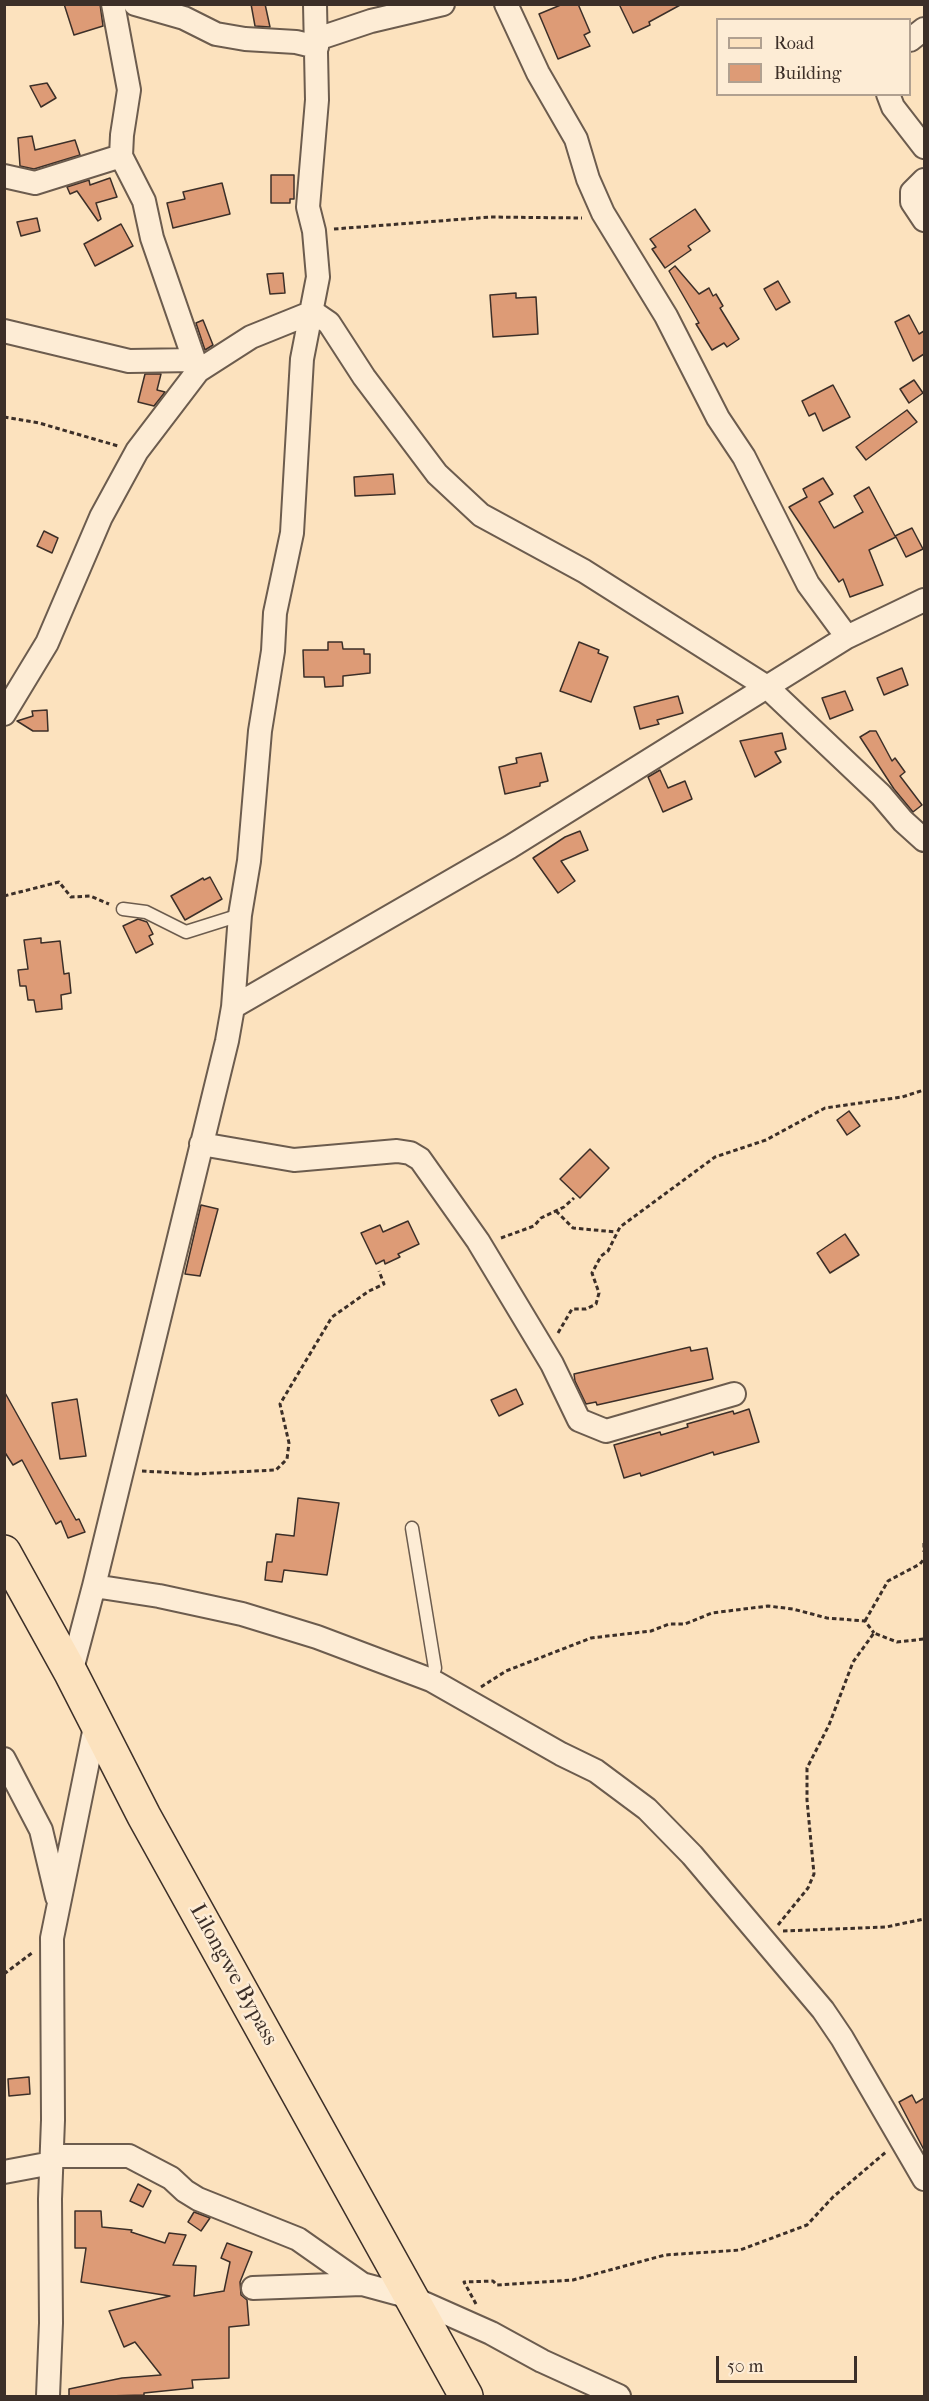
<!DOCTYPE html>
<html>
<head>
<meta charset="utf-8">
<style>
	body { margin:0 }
	#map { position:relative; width:929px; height:2401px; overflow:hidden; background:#fce2be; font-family:"IM FELL French Canon",serif }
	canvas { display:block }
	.frame { position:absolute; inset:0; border:6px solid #3c2f28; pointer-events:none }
	.legend { position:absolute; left:716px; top:18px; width:195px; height:78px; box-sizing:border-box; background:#fdecd5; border:2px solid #b0a090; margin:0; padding:8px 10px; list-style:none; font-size:18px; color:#3c2f28 }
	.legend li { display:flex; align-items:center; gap:12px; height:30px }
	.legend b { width:30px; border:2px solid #b0a090 }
	.scale { position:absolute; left:716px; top:2356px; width:141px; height:27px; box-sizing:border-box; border:3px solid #3c2f28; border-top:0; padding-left:8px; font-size:18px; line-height:21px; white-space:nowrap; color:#3c2f28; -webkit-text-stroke:4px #fdecd5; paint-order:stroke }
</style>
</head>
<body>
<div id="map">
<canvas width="929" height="2401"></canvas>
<div class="frame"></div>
<ul class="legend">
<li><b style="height:8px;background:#fce2be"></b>Road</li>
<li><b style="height:16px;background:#dd9b76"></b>Building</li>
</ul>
<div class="scale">50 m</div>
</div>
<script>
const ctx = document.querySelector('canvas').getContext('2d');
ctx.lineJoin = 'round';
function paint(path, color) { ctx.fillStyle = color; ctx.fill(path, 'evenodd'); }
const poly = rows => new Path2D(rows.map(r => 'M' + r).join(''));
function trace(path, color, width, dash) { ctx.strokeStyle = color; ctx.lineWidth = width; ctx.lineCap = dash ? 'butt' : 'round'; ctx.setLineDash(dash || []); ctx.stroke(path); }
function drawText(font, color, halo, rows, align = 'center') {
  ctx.font = font + ' "IM FELL French Canon",serif'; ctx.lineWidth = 5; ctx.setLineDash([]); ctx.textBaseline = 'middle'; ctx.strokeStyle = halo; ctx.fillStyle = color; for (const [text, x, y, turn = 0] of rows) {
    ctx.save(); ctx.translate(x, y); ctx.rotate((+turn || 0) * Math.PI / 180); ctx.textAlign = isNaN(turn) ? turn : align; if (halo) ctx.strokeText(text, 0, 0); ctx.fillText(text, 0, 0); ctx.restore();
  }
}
const building = poly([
	[64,4,100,4,103,26,74,35,64,4],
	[251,4,265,4,270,27,255,26,251,4],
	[563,4,578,4,590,32,584,35,590,46,558,59,539,14,563,4],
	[619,4,682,4,649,22,650,25,633,33,619,4],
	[47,83,56,98,41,107,30,86,47,83],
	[32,136,35,150,75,140,80,155,34,169,20,166,18,138,32,136],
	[271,175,294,175,294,199,290,199,290,203,271,203,271,175],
	[110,178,117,197,96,203,101,219,98,221,77,191,70,194,67,187,89,180,90,185,110,178],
	[222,183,230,214,173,228,167,203,185,199,183,192,222,183],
	[695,209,710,231,688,246,691,250,665,268,652,249,656,247,650,239,695,209],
	[37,218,40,231,21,236,17,222,37,218],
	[121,224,133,246,95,266,84,244,121,224],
	[675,266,699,294,709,288,713,296,716,294,723,306,720,308,739,339,727,347,724,343,712,350,696,324,699,323,669,271,675,266],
	[283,273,285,293,270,294,267,274,283,273],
	[778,281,790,302,776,310,764,289,778,281],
	[516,293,516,298,536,297,538,334,493,337,490,295,516,293],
	[909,315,919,334,924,331,924,354,913,361,895,322,909,315],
	[203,320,213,345,205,350,196,323,203,320],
	[145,374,161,374,157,390,165,392,154,406,138,402,145,374],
	[914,380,923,393,909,403,900,389,914,380],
	[833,385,850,417,823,431,815,413,809,416,802,401,833,385],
	[907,410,917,422,866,460,856,447,907,410],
	[393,474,395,494,355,496,354,477,393,474],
	[823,478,833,494,819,502,834,528,863,512,854,496,869,487,895,536,912,528,923,549,906,557,896,537,869,550,883,585,850,597,843,579,839,582,789,507,807,497,803,489,823,478],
	[44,531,58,538,52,553,37,546,44,531],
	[328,642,342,642,343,649,364,649,364,654,370,654,370,673,343,676,343,686,325,687,324,677,304,677,303,650,328,650,328,642],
	[579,642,599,650,598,653,608,657,591,702,560,691,579,642],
	[902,668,908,685,884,695,877,678,902,668],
	[845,691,853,710,830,719,822,698,845,691],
	[678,696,683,713,657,720,659,724,640,729,634,707,678,696],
	[47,710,48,731,33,731,17,721,33,716,32,711,47,710],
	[870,731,876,731,892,761,895,758,905,772,900,776,922,805,913,812,894,789,860,737,870,731],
	[782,733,786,749,775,752,781,762,755,777,740,741,782,733],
	[541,753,548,781,540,783,540,786,505,794,499,767,517,763,516,758,541,753],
	[660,770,668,788,685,781,692,799,663,812,648,777,660,770],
	[580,831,588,850,561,861,575,881,558,893,533,858,565,837,580,831],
	[210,877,222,899,185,920,171,896,203,878,204,880,210,877],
	[138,919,147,922,153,934,149,936,153,944,136,953,123,926,138,919],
	[41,938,41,943,60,941,64,974,69,973,71,993,61,995,62,1009,36,1012,34,1000,28,1000,26,986,20,986,18,970,28,969,24,940,41,938],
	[849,1111,860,1126,847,1135,837,1120,849,1111],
	[590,1149,609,1168,580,1198,560,1179,590,1149],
	[201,1205,218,1209,200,1276,185,1274,201,1205],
	[408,1221,419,1244,398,1254,400,1257,385,1264,384,1260,376,1264,361,1233,380,1225,383,1232,408,1221],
	[845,1234,859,1255,830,1273,817,1253,845,1234],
	[690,1347,691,1351,707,1348,713,1379,597,1405,596,1402,586,1404,575,1381,574,1374,690,1347],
	[516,1389,523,1404,499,1416,491,1400,516,1389],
	[4,1391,76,1520,79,1519,85,1532,68,1538,61,1521,56,1524,22,1460,13,1465,4,1451,4,1391],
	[77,1399,86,1456,60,1459,52,1403,77,1399],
	[749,1409,759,1442,714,1455,713,1452,641,1476,640,1473,624,1478,614,1445,660,1432,661,1435,688,1427,687,1424,733,1411,734,1414,749,1409],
	[298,1498,339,1503,327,1575,284,1570,282,1582,265,1580,267,1562,272,1562,276,1534,294,1536,298,1498],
	[29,2077,30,2094,9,2096,8,2079,29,2077],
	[912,2095,916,2103,924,2098,924,2150,899,2102,912,2095],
	[138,2184,151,2191,143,2207,130,2201,138,2184],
	[75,2211,101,2211,102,2227,132,2230,131,2232,165,2243,169,2233,186,2235,173,2265,196,2266,194,2296,224,2291,230,2262,221,2258,227,2243,252,2252,240,2282,241,2295,247,2300,249,2325,229,2327,229,2378,192,2380,193,2388,144,2393,144,2395,69,2397,69,2389,122,2378,161,2375,135,2342,124,2347,109,2311,170,2296,81,2282,86,2248,75,2248,75,2211],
	[194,2212,210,2218,201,2231,188,2222,194,2212]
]);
paint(building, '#dd9b76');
trace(building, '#3c2f28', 1.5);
const lane = poly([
	[123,909,146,912,186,932,240,915],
	[412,1528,435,1668,431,1680]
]);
const street = poly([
	[113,4,129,90,122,135,121,156,144,201,152,238,198,371],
	[135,4,184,18,216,34,245,39,296,42,317,47],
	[506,4,538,73,576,139,588,179,603,213,666,316,718,418,744,457,808,584,847,637],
	[317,39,371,21,443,4],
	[910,40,924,29],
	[888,94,893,107,924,147],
	[4,176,35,183,121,156],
	[924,180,912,192,912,202,924,220],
	[313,312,329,323,364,377,437,474,481,515,584,571,767,687,881,795,903,821,924,840],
	[4,331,129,361,194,360],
	[4,714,47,643,101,517,137,451,198,371,251,337,313,312],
	[233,1007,510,847,847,637,924,600],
	[201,1144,294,1160,397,1151,410,1153,420,1159,478,1241,552,1364,579,1420,606,1431,734,1394],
	[94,1586,159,1596,242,1614,317,1637,431,1680,561,1754,596,1771,647,1809,692,1855,823,2010,842,2038,924,2179],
	[71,1673,94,1586,227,1041,233,1007,240,915,249,861,260,731,273,651,275,613,292,533,302,359,318,277,314,231,308,207,317,100,315,4],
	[4,1759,41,1830,57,1897],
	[52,2156,129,2156,171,2178,185,2191,198,2199,298,2239,362,2284,410,2297,491,2333,542,2361,619,2396],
	[4,2172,52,2163],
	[253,2288,362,2284],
	[48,2396,51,2323,50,2199,53,2120,52,1938,96,1722]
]);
const primary = poly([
	[4,1552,71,1673,144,1816,466,2396]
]);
trace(lane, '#6c5c4e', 15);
trace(street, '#6c5c4e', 26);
trace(primary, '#3c2f28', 36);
trace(poly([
	[334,229,491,217,582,218],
	[4,417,39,423,118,446],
	[4,896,59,882,71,897,90,896,109,904],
	[556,1211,573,1228,616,1232],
	[501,1238,534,1226,541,1218,564,1207,574,1198],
	[558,1333,572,1309,586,1309,596,1304,599,1293,592,1273,601,1256,608,1251,620,1227,715,1157,766,1140,825,1108,902,1097,924,1090],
	[142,1471,195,1474,276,1470,287,1459,289,1443,280,1404,332,1317,369,1291,384,1284,379,1271],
	[924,1543,924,1552],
	[865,1621,888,1581,920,1564,924,1559],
	[481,1687,506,1671,591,1638,651,1631,669,1624,685,1624,712,1613,768,1606,793,1609,827,1618,865,1621,874,1633],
	[778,1925,808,1888,814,1874,807,1800,807,1768,829,1725,853,1662,874,1633,897,1642,924,1639],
	[783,1931,886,1927,924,1919],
	[4,1974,32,1953],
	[476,2304,464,2282,493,2281,497,2285,573,2280,665,2255,740,2250,807,2225,833,2197,886,2152]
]), '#3c2f28', 3, [4.5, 3]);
trace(lane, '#fdecd5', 12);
trace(street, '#fdecd5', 22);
trace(primary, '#fce2be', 33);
drawText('22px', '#3c2f28', '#fdecd5', [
	["Lilongwe Bypass",233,1975,61]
]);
</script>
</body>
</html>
